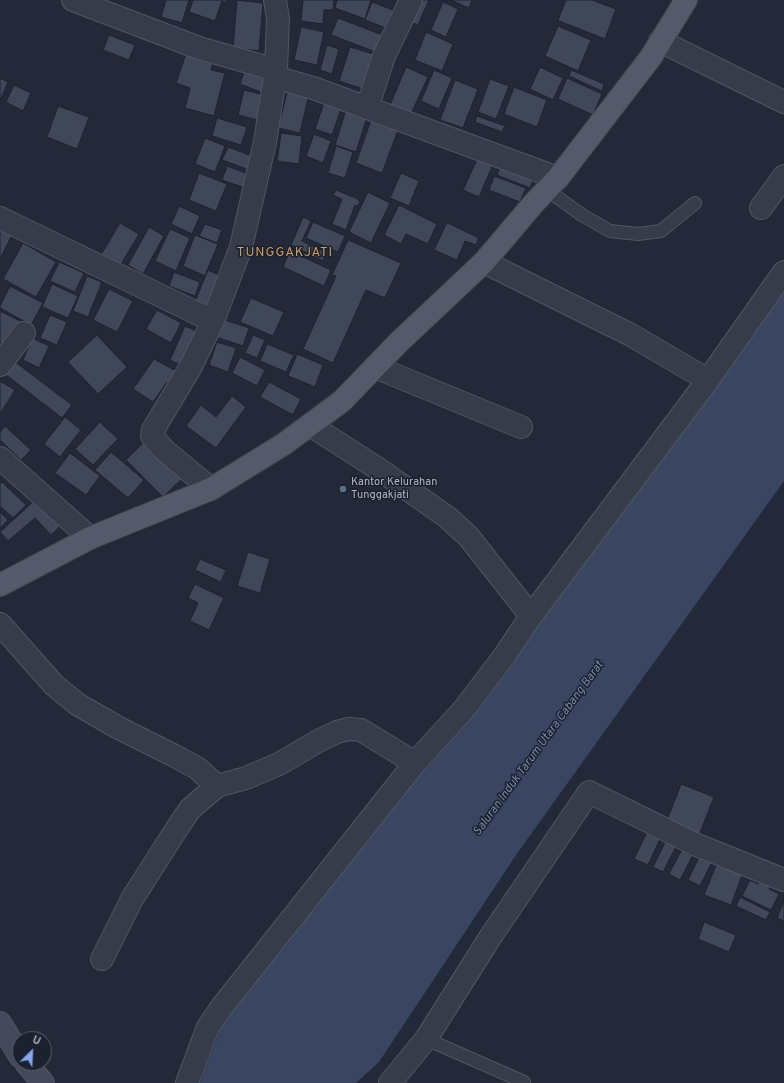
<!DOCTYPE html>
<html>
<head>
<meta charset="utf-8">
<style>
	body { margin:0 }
	#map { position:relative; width:784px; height:1083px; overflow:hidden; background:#232938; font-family:Overpass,sans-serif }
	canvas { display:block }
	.north { position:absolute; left:12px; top:1031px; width:40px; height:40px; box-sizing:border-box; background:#1b212d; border:1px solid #575d6a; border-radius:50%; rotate:24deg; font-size:11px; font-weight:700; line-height:16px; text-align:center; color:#b1b6c5 }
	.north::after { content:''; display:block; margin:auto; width:14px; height:18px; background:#89a5f2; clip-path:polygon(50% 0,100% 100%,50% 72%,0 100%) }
</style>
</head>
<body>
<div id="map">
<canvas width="784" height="1083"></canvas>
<div class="north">U</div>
</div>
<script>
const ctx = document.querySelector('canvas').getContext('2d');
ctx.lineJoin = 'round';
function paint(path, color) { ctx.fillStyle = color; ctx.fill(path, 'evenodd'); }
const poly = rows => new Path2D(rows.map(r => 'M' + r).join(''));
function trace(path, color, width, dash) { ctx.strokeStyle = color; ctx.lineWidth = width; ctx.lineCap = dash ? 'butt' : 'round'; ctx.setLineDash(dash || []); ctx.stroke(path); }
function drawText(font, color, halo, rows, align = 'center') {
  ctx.font = font + ' Overpass,sans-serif'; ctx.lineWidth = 3; ctx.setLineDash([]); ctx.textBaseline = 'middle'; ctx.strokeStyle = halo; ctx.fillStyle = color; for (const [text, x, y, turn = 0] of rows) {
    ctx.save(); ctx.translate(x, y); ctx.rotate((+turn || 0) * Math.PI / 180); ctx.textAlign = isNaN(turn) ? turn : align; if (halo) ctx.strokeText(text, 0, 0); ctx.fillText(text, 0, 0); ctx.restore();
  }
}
paint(poly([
	[784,285,784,481,516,855,379,1062,356,1083,200,1083,222,1025,377,828]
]), '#394561');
const building = poly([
	[166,0,189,0,182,23,161,17,166,0],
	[193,0,227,0,226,3,222,1,215,21,189,12,193,0],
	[237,0,263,3,259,51,233,48,237,0],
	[303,0,334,0,333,10,324,10,323,24,301,21,303,0],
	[337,0,371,0,365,19,335,8,337,0],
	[414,0,429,0,418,25,406,20,414,0],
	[451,0,472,0,469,8,451,0],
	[566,0,592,0,616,9,605,39,559,21,558,20,566,0],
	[372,2,401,13,394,31,365,20,372,2],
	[443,2,458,9,446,37,431,30,443,2],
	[338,18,388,37,381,54,331,35,338,18],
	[558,26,591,40,578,71,545,56,558,26],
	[301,27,324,32,317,65,294,60,301,27],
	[426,32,453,44,442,71,415,60,426,32],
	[109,35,135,45,129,60,103,50,109,35],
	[327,45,339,49,332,74,320,70,327,45],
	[350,47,380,56,369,91,339,81,350,47],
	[187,51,214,60,211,70,225,73,214,116,185,108,190,88,176,83,187,51],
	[406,67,428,77,411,114,390,105,406,67],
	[540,67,563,78,553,100,530,89,540,67],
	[245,69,272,79,266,94,240,84,245,69],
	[434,70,452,78,439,109,421,101,434,70],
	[571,70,604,84,602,91,569,76,571,70],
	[0,78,8,82,0,101,0,78],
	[567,78,602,94,593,115,558,99,567,78],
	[490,79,509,86,496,119,478,112,490,79],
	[455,80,478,89,463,128,440,120,455,80],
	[14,85,31,93,23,111,6,102,14,85],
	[514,87,547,100,537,127,504,114,514,87],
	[288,89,309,94,300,133,278,128,288,89],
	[244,90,268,96,262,121,238,115,244,90],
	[324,103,341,109,332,135,315,129,324,103],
	[58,106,89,117,77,149,47,137,58,106],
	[346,110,367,117,356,152,335,145,346,110],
	[477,116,505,126,502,132,475,122,477,116],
	[217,118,247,127,241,145,212,136,217,118],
	[371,120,398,130,382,173,356,163,371,120],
	[281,133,302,136,299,164,277,161,281,133],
	[314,134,331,141,323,163,306,156,314,134],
	[205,138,225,146,215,172,195,164,205,138],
	[336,146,353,152,345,178,328,173,336,146],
	[228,147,260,159,255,172,222,160,228,147],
	[479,155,494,162,479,197,463,190,479,155],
	[503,160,536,173,530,188,497,175,503,160],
	[227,166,256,177,251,190,222,180,227,166],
	[199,173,227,184,216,211,189,200,199,173],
	[401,173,419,181,409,206,390,198,401,173],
	[494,176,526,188,520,202,489,190,494,176],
	[336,190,358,199,358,200,360,201,358,206,355,205,346,230,332,224,342,199,333,195,336,190],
	[368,192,390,203,371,243,349,232,368,192],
	[399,205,437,224,428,244,406,234,401,244,384,235,399,205],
	[179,206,200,216,192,234,171,224,179,206],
	[303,217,311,221,302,241,327,253,323,261,291,245,303,217],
	[313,222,345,236,338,252,306,238,313,222],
	[120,223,139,234,120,266,101,255,120,223],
	[448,223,479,238,476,245,465,241,457,260,434,250,446,224,448,223],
	[205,224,222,230,217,243,199,236,205,224],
	[149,227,164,236,143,274,128,265,149,227],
	[0,229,12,235,0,259,0,229],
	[170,229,190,238,176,271,155,261,170,229],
	[195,235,218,244,205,276,183,266,195,235],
	[348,240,401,263,385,298,366,290,333,363,303,349,336,276,332,275,348,240],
	[23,243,56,262,36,297,3,279,23,243],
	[290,251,331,270,324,286,283,267,290,251],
	[59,262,84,273,75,292,50,281,59,262],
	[208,270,228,279,214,313,194,304,208,270],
	[174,272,200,282,195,296,169,286,174,272],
	[87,276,102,282,88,317,73,311,87,276],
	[52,284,78,296,68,318,42,307,52,284],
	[10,286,43,303,31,325,0,308,0,306,10,286],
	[109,289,133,301,117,332,93,320,109,289],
	[251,298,284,312,273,336,240,322,251,298],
	[157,310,181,323,171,343,146,329,157,310],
	[0,311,24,323,0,364,0,311],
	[50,315,67,322,57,345,40,338,50,315],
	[222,319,249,328,243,346,216,337,222,319],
	[185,326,203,334,187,368,170,360,185,326],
	[97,335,127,367,98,394,68,362,97,335],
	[253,335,265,340,257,358,245,353,253,335],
	[32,338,49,346,39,368,23,360,32,338],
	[217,342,236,348,228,372,209,365,217,342],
	[267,344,294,355,286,372,260,361,267,344],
	[297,354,323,365,315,387,288,376,297,354],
	[240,357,265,370,257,386,232,373,240,357],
	[154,359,180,373,173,386,167,382,153,402,133,389,154,359],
	[14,361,72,405,62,418,5,374,14,361],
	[0,381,15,390,0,414,0,381],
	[269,382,301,399,293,415,260,397,269,382],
	[232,396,246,407,216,448,186,426,201,405,216,417,232,396],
	[65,417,81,430,60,457,44,444,65,417],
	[100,422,118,439,93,465,75,449,100,422],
	[5,426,31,450,21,460,0,440,0,432,5,426],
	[147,439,185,476,163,497,126,460,147,439],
	[111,452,144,480,128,498,95,470,111,452],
	[70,453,100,476,86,495,55,473,70,453],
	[2,482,26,505,13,518,0,506,0,484,2,482],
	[35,500,60,526,51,535,35,518,8,541,0,532,35,500],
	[0,512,8,520,0,528,0,512],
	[248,552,270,559,260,593,237,586,248,552],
	[200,559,226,570,221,582,195,570,200,559],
	[195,584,224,598,209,630,190,621,198,603,188,598,195,584],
	[681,784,714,797,699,835,666,823,681,784],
	[648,830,661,837,648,865,634,859,648,830],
	[667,838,678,843,663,872,653,867,667,838],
	[684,845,695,851,680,880,669,874,684,845],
	[701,853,713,860,700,886,688,880,701,853],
	[717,863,743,873,731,905,704,895,717,863],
	[762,876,773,880,769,889,779,894,771,910,742,896,750,880,758,884,762,876],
	[740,897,770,912,766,920,736,906,740,897],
	[784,901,784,921,777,918,784,901],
	[704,922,736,935,729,952,698,939,704,922]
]);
paint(building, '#3f4758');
trace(building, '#1d232f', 1);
const lane = poly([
	[547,190,582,215,610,231,638,234,661,231,695,203],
	[426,1039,524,1082]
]);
const street = poly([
	[73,0,199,48,276,70],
	[660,41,784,102],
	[275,77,313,88,558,178],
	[367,108,384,56,411,0],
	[761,208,784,176],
	[0,218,213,321],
	[484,262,631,335,708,380],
	[0,365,24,333],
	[375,367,521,427],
	[310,425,380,470,447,517,468,536,531,616],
	[0,458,90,538],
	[211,489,164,450,152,436,153,430,190,368,213,321,241,247,265,142,276,70,278,19,275,0],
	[0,624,54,685,77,704,117,727,173,755,197,768,217,786],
	[102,959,132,899,176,830,190,809,217,786,246,778,279,764,320,740,337,732,349,729,361,730,415,763],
	[187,1083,208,1027,221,1008,415,763,465,708,505,655,531,616,708,380,784,272],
	[390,1083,426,1039,491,936,589,792,697,845,784,880]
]);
const secondary = poly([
	[0,1023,20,1056],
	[26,1063,43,1083]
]);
const primary = poly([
	[0,585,90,538,211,489,284,444,342,401,399,342,484,262,534,203,558,178,651,57,686,0]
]);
trace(lane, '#515664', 14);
trace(street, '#515664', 24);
trace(secondary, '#515664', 24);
trace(primary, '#3f4552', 24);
trace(lane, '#363c49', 12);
trace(street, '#363c49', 22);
trace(secondary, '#444a5c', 22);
trace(primary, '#545a69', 22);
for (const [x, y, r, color] of [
	[343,489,4,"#5c6f8a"]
]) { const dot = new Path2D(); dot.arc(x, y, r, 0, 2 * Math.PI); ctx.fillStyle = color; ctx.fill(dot); trace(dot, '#1b212d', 1.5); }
drawText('11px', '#b1b6c5', '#1b212d', [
	["Kantor Kelurahan",351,483],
	["Tunggakjati",351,496]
], 'left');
drawText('italic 12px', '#7a8aab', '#1b212d', [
	["Saluran Induk Tarum Utara Cabang Barat",539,749,-54]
]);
ctx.letterSpacing = '1px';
drawText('13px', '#ce9e63', '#1b212d', [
	["TUNGGAKJATI",285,253]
]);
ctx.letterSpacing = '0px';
</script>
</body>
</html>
